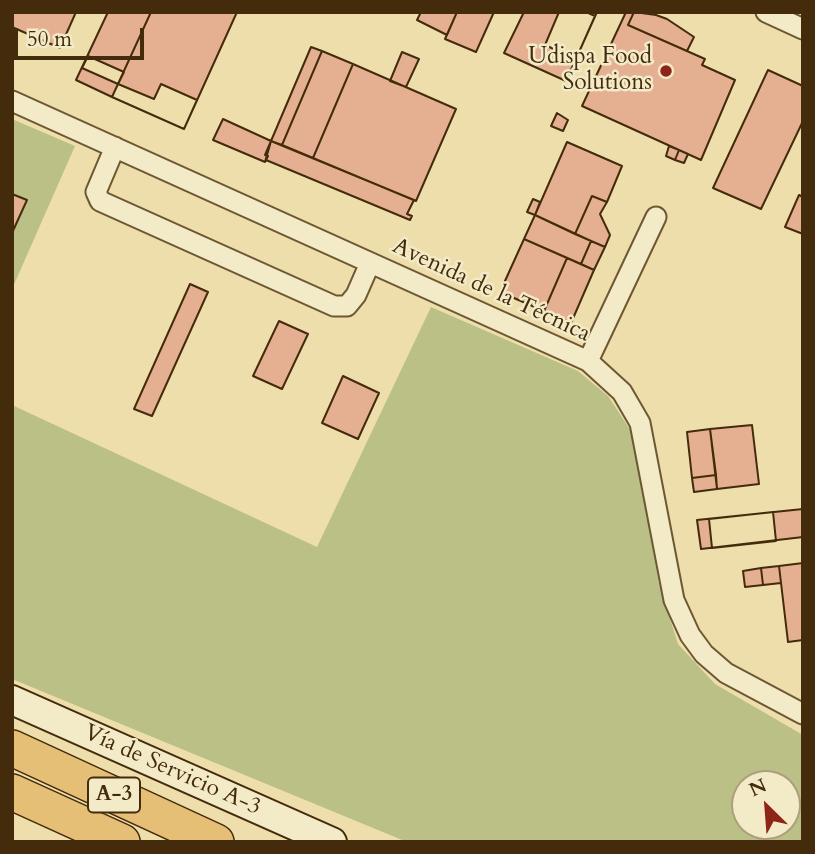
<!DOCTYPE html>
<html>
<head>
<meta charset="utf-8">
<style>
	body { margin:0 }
	#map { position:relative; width:815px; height:854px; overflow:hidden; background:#eddeab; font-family:Cardo,serif }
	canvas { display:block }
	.frame { position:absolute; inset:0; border:14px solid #432b0b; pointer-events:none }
	.north { position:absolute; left:731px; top:770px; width:70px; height:70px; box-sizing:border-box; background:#f3eac8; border:2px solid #ad9e7c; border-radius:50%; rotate:335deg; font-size:19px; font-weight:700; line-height:28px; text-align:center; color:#432b0b }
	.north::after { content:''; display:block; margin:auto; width:24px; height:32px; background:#8f2418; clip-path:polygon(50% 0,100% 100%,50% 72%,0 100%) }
	.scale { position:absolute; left:14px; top:28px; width:130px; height:32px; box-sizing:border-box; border:4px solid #432b0b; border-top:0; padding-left:9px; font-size:21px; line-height:24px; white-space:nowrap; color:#432b0b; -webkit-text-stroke:5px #f3eac8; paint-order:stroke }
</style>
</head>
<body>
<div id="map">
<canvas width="815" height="854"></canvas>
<div class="frame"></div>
<div class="north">N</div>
<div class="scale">50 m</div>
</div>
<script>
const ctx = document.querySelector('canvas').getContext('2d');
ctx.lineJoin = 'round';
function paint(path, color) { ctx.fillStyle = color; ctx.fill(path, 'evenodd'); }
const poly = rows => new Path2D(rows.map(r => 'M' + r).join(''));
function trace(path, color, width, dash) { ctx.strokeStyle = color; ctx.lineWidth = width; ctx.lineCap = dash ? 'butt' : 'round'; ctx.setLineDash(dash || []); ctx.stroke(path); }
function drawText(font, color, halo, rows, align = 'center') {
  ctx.font = font + ' Cardo,serif'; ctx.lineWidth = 5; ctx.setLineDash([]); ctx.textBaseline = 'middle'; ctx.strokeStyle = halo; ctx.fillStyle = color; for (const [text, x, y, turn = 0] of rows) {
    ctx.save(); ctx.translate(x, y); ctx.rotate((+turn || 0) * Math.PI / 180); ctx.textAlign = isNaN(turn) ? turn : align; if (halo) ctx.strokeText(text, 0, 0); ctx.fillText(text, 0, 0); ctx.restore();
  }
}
paint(poly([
	[12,119,75,146,12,289],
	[431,307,578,371,608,396,633,434,659,584,678,644,715,684,803,735,803,842,407,842,12,679,12,405,317,547],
	[745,784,787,784,787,826,745,826]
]), '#bbc087');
const building = poly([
	[12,12,76,12,60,48,12,27,12,12],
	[108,12,151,12,112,97,76,80,108,12],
	[151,12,237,12,184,129,112,97,151,12],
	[421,12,457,12,447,35,417,20,421,12],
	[457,12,494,12,476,52,445,39,457,12],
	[524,12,597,12,566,81,504,53,524,12],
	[559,12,586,12,595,16,576,59,545,45,559,12],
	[626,12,634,12,628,25,705,59,702,65,735,80,701,160,582,106,626,12],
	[634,12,656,15,667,19,694,37,687,51,628,25,634,12],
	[311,47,322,51,282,145,271,141,311,47],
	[322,51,353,64,313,158,282,145,322,51],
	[402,52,419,59,406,87,390,81,402,52],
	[88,56,124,72,118,84,82,68,88,56],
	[353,64,456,109,416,201,313,158,353,64],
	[768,70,803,86,803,121,761,209,713,188,768,70],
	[118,84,154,99,161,84,197,100,184,129,112,97,118,84],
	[557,113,568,120,563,131,551,126,557,113],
	[223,119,271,141,265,162,213,140,223,119],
	[271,141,414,200,407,214,412,216,410,220,266,160,268,156,265,155,271,141],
	[567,142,622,166,607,202,592,196,575,234,535,215,567,142],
	[669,146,679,150,675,160,666,156,669,146],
	[679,150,688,154,684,163,675,160,679,150],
	[12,194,27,200,12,233,12,194],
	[799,195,803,197,803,234,785,227,799,195],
	[592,196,607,202,600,214,610,235,605,247,575,234,592,196],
	[533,199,540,202,535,215,527,212,533,199],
	[535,215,591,241,581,264,524,239,535,215],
	[524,239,567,258,544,311,500,292,524,239],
	[591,241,605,247,594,270,581,264,591,241],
	[567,258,594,270,571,323,544,311,567,258],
	[190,284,208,292,152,416,134,409,190,284],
	[279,321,308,334,282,389,253,376,279,321],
	[343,376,379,393,358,439,322,423,343,376],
	[752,425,759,484,717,489,710,429,752,425],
	[710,429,716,475,692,478,687,432,710,429],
	[716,475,717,489,694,492,692,478,716,475],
	[803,509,803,537,701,549,697,520,803,509],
	[773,512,776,541,712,548,709,519,773,512],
	[803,563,803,640,788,642,779,566,803,563],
	[779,566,781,583,763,585,761,568,779,566],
	[761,568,763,585,745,587,743,571,761,568]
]);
paint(building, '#e5b091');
trace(building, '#432b0b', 2);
const minor = poly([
	[766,12,803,29],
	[12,101,588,361,622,392,640,423,674,600,690,635,704,654,726,673,803,714],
	[115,147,96,192,100,201,334,306,347,306,356,295,370,263],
	[588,361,656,217]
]);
const secondary = poly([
	[12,700,332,842]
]);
const motorway = poly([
	[12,748,216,842],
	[12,792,122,842]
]);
trace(minor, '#6e5833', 23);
trace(secondary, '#432b0b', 32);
trace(motorway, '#432b0b', 38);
trace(minor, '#f3eac8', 19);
trace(secondary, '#f3eac8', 28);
trace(motorway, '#e6bf76', 35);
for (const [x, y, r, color] of [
	[666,71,7,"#8f2418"]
]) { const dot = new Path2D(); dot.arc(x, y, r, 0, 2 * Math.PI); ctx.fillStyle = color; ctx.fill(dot); trace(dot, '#f3eac8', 2.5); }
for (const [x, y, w] of [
	[114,795,52]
]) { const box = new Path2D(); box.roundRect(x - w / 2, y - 17.5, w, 35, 5); ctx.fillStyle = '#f3eac8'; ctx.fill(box); trace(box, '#432b0b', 2); }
drawText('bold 21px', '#432b0b', null, [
	["A-3",114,795]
]);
drawText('23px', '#432b0b', '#f3eac8', [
	["Udispa Food",652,58],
	["Solutions",652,84]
], 'right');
drawText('23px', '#432b0b', '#f3eac8', [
	["Avenida de la Técnica",491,291,25],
	["Vía de Servicio A-3",172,771,24]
]);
</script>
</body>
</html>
